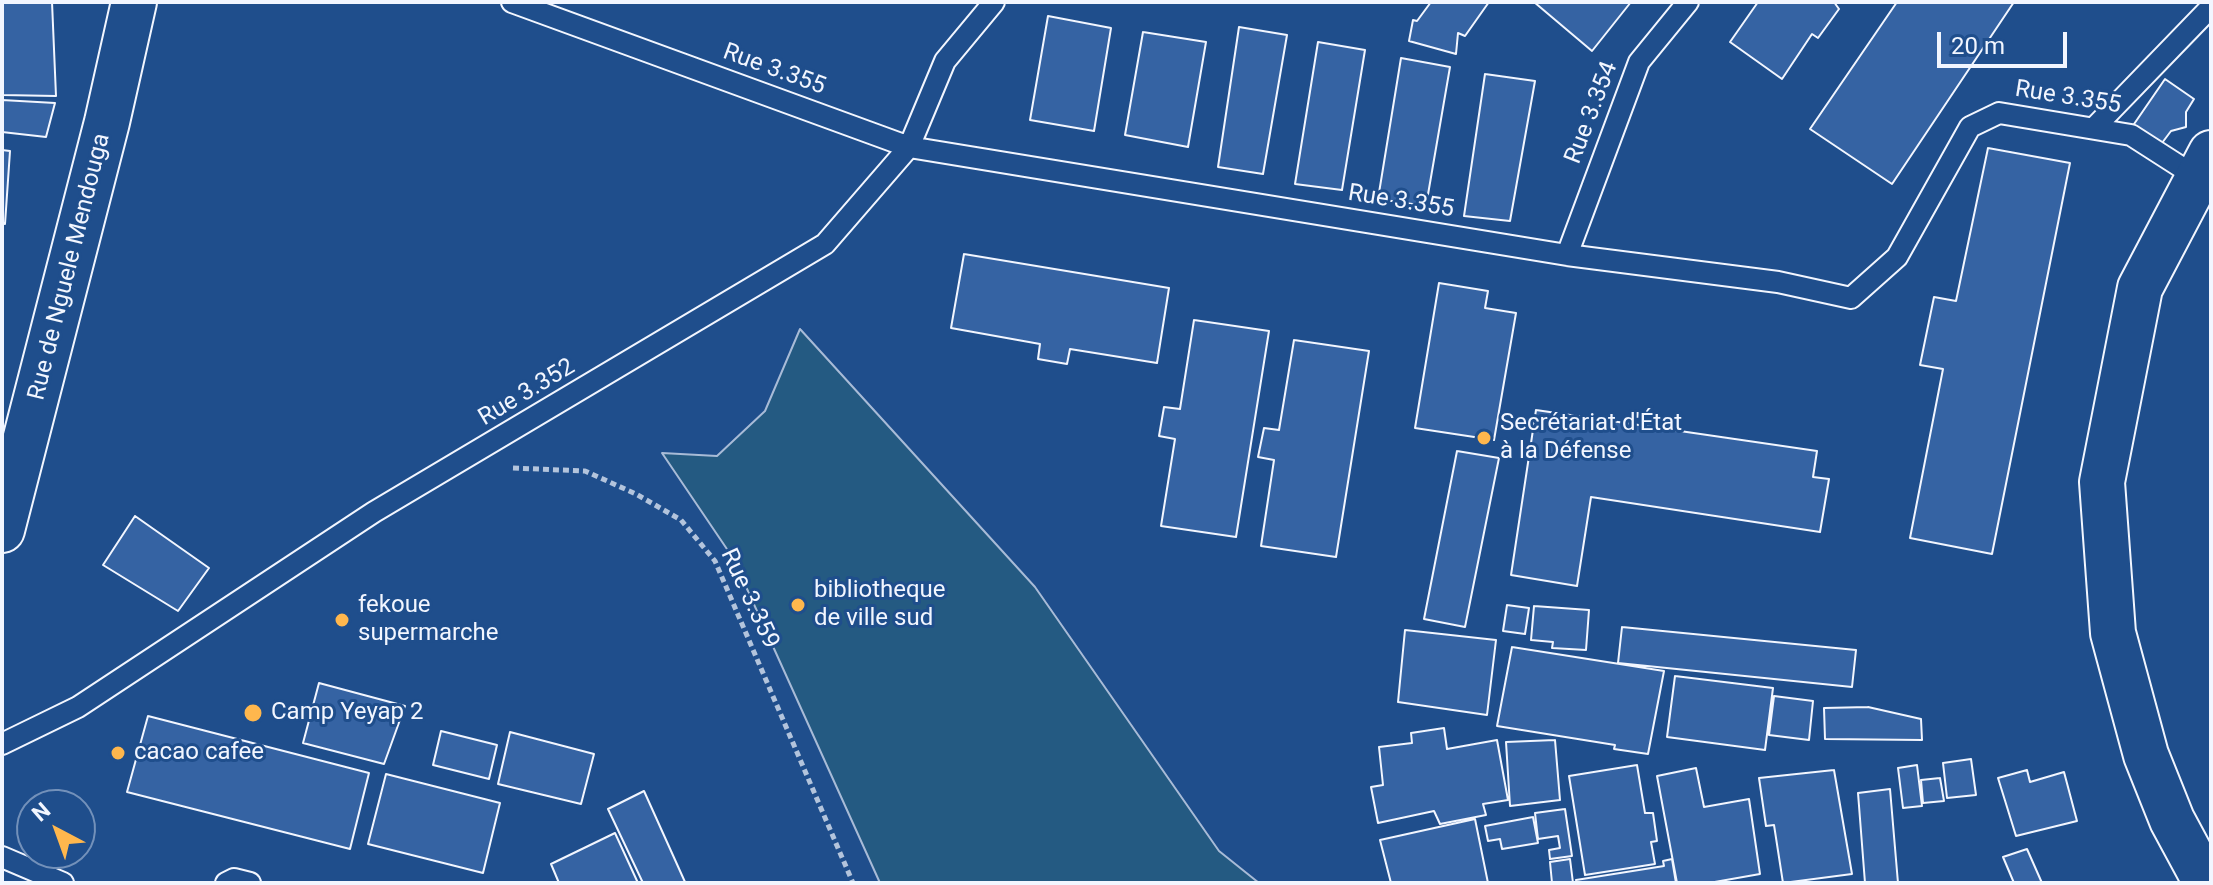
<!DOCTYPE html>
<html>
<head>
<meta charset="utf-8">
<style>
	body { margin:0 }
	#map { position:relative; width:2213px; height:885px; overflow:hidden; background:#1f4e8c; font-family:Roboto,sans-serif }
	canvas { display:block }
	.frame { position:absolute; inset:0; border:4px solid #f2f6ff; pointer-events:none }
	.north { position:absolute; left:16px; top:789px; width:80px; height:80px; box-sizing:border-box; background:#1f4e8c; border:2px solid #7391ba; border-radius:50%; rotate:319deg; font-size:22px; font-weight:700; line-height:32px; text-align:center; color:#f2f6ff }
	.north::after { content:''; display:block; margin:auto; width:28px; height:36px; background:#ffb74d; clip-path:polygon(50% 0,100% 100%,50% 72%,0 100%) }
	.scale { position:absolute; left:1937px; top:32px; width:130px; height:36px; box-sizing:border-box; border:4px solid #f2f6ff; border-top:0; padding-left:10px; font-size:24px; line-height:28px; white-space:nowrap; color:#f2f6ff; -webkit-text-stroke:6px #1f4e8c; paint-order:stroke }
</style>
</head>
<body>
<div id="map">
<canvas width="2213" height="885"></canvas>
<div class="frame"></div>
<div class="north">N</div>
<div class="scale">20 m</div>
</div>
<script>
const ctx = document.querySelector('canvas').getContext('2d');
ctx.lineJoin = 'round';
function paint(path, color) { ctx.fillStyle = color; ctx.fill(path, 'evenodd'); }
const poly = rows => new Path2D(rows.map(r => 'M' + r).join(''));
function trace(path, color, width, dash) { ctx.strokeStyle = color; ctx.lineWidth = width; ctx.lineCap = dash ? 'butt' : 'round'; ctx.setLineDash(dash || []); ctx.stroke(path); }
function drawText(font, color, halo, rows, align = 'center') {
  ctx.font = font + ' Roboto,sans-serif'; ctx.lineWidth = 6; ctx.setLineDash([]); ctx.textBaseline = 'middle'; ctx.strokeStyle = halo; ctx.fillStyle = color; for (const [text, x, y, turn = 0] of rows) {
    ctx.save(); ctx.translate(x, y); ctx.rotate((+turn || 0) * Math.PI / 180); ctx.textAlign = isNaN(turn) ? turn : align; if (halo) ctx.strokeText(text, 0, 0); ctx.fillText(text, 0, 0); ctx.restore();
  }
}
const green = poly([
	[800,329,1035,587,1219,851,1259,883,880,883,733,558,662,453,717,456,765,411,800,329]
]);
paint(green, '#245a82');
trace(green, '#a8bbd7', 2);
const building = poly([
	[2,2,52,2,56,96,2,95,2,2],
	[1431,2,1489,2,1465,36,1458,33,1456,54,1409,41,1413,20,1417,21,1431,2],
	[1534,2,1631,2,1592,51,1534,2],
	[1758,2,1834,2,1839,9,1818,38,1812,34,1782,79,1730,42,1758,2],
	[1897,2,2014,2,1892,184,1810,129,1897,2],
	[1048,16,1111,28,1094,131,1030,120,1048,16],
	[1239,27,1287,35,1263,174,1218,167,1239,27],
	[1143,32,1206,42,1188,147,1125,135,1143,32],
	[1318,42,1365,50,1342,190,1295,184,1318,42],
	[1401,58,1450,67,1426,206,1378,199,1401,58],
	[1485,74,1535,81,1510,221,1464,216,1485,74],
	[2165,79,2194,99,2186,112,2186,127,2171,131,2159,147,2132,127,2165,79],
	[2,100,55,103,46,137,2,132,2,100],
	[1988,148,2070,163,1992,554,1910,538,1943,369,1920,365,1934,297,1956,301,1988,148],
	[2,150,10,151,5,224,2,223,2,150],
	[964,254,1169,288,1157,363,1070,349,1067,364,1038,359,1040,344,951,328,964,254],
	[1439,283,1488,291,1485,308,1516,313,1494,440,1415,428,1439,283],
	[1194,320,1269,331,1236,537,1161,526,1175,439,1159,436,1164,407,1180,409,1194,320],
	[1294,340,1369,351,1336,557,1261,546,1274,460,1258,457,1264,428,1279,430,1294,340],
	[1536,410,1817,451,1813,477,1829,479,1820,532,1591,497,1577,586,1511,575,1536,410],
	[1457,451,1499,458,1465,627,1424,619,1457,451],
	[135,516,209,568,178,611,103,565,135,516],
	[1507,605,1529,608,1525,634,1503,631,1507,605],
	[1534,606,1589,610,1586,650,1552,648,1553,642,1531,640,1534,606],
	[1622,627,1856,650,1852,687,1618,663,1622,627],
	[1405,630,1496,640,1487,715,1398,702,1405,630],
	[1512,647,1664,671,1648,754,1614,749,1615,745,1497,726,1512,647],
	[1675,676,1773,688,1765,750,1667,737,1675,676],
	[319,683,405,706,384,764,303,743,319,683],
	[1774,696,1813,701,1809,740,1769,735,1774,696],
	[1868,707,1921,719,1922,740,1825,739,1824,708,1868,707],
	[148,716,369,773,350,849,127,792,148,716],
	[1444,728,1447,749,1497,740,1508,800,1483,804,1486,815,1440,824,1434,811,1378,823,1371,787,1383,785,1379,747,1412,743,1411,733,1444,728],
	[441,731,497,745,489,779,433,765,441,731],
	[510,732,594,754,581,804,498,784,510,732],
	[1555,740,1560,800,1510,806,1506,742,1555,740],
	[1971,759,1976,795,1947,798,1943,763,1971,759],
	[1637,765,1645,813,1653,813,1657,841,1651,842,1655,864,1585,875,1569,776,1637,765],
	[1917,765,1922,806,1903,808,1898,768,1917,765],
	[1696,768,1704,807,1749,799,1760,874,1709,883,1677,883,1657,776,1696,768],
	[1834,770,1852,874,1783,883,1774,825,1766,826,1759,778,1834,770],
	[2027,770,2030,782,2064,772,2077,821,2016,836,1998,778,2027,770],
	[386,774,500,803,483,873,368,844,386,774],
	[1940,778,1944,801,1923,803,1921,780,1940,778],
	[1890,789,1898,883,1865,883,1858,793,1890,789],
	[644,791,685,882,682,883,643,883,608,809,644,791],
	[1565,809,1572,856,1550,859,1549,850,1560,848,1558,836,1538,839,1535,813,1565,809],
	[1533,817,1538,843,1502,849,1500,839,1488,841,1485,826,1533,817],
	[1475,819,1488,883,1391,883,1380,840,1475,819],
	[615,833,638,883,559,883,551,864,615,833],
	[2027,849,2042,883,2014,883,2003,857,2027,849],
	[1570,859,1573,883,1552,883,1550,862,1570,859],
	[1672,859,1676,883,1577,883,1576,880,1664,866,1663,861,1672,859]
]);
paint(building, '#3563a3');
trace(building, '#f2f6ff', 2);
const lane = poly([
	[512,2,909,147,1567,255,1778,282,1851,298,1897,257,1970,127,1999,113,2131,135,2198,178],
	[2094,128,2211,7],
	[1567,255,1639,62,1688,2],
	[2,744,78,707,374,512,825,244,909,147,945,61,994,2],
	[2,857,63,883],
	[226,883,234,879,250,883]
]);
const secondary = poly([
	[2,530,107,122,134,2],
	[2206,883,2172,820,2146,755,2113,633,2102,482,2140,288,2211,153]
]);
trace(lane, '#f2f6ff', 24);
trace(secondary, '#f2f6ff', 48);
trace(poly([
	[513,468,585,471,636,494,681,520,715,561,853,883]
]), '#b3c4dc', 5, [6, 4]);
trace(lane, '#1f4e8c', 20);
trace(secondary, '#1f4e8c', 44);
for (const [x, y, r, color] of [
	[1484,438,8,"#ffb74d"],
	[798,605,8,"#ffb74d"],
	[342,620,8,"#ffb74d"],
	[253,713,10,"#ffb74d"],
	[118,753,8,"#ffb74d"]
]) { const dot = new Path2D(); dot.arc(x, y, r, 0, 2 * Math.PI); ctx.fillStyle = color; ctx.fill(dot); trace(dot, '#1f4e8c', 3); }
drawText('24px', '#f2f6ff', '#1f4e8c', [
	["Rue 3.355",774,70,20],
	["Rue 3.355",2068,98,9],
	["Rue 3.354",1592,113,-69],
	["Rue 3.355",1401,202,9],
	["Rue de Nguele Mendouga",70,267,-76],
	["Rue 3.352",527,393,-31],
	["Rue 3.359",749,599,65]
]);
drawText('24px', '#f2f6ff', '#1f4e8c', [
	["Secrétariat d'État",1500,424],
	["à la Défense",1500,452],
	["bibliotheque",814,591],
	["de ville sud",814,619],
	["fekoue",358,606],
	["supermarche",358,634],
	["Camp Yeyap 2",271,713],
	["cacao cafee",134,753]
], 'left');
</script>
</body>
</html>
